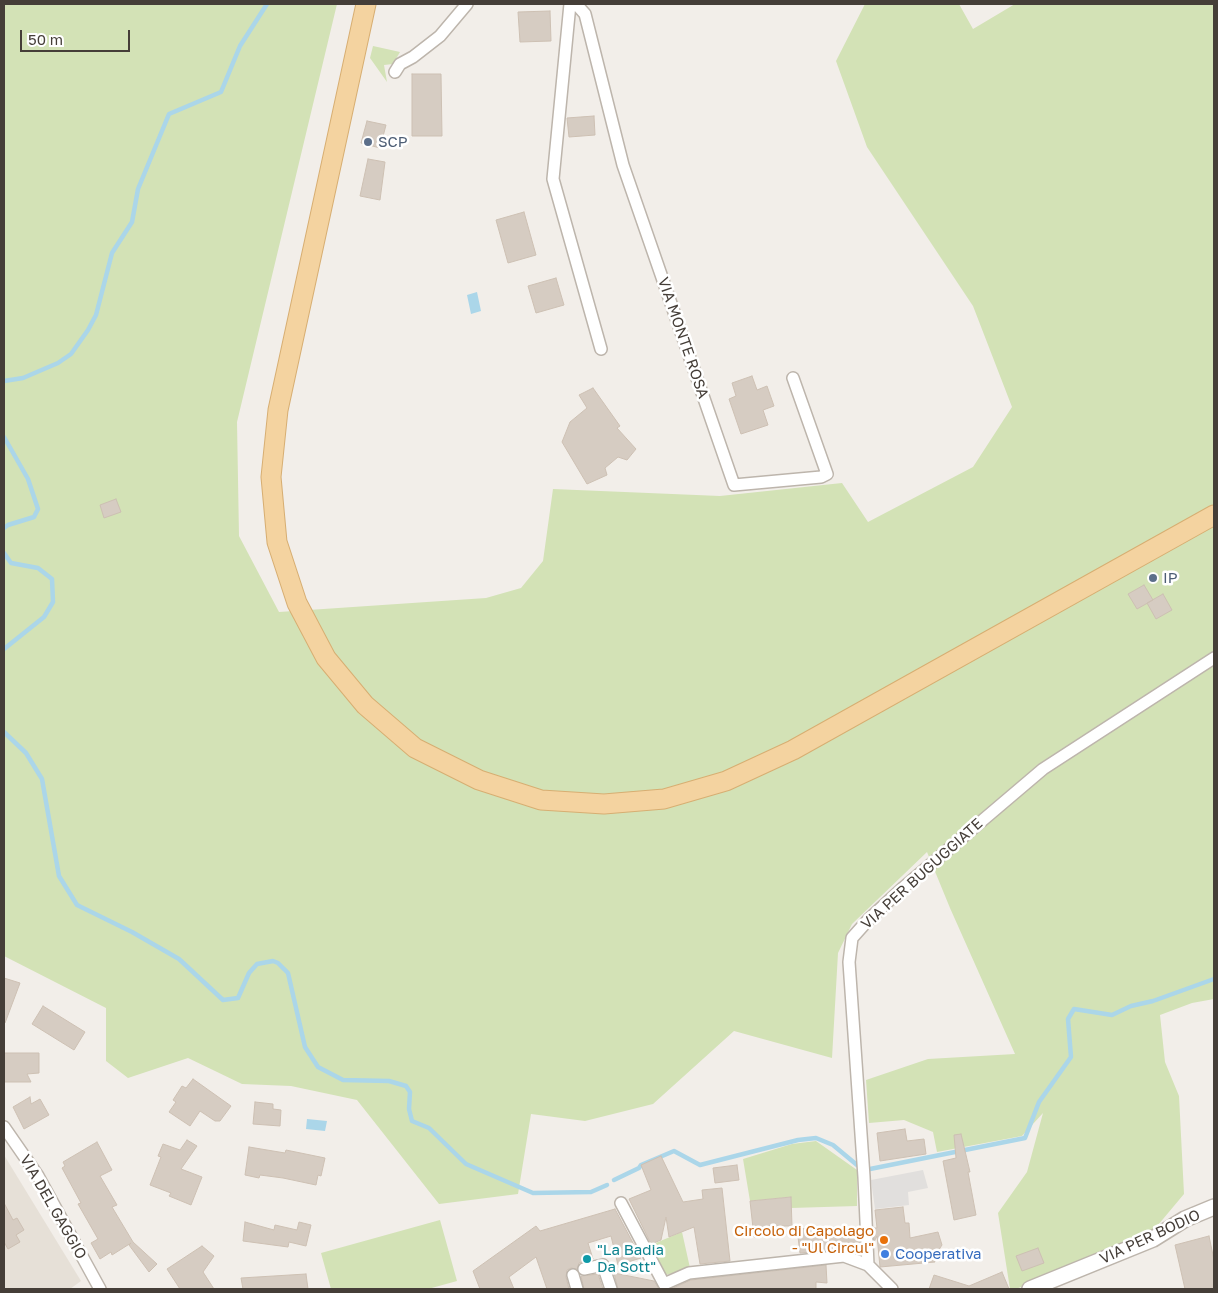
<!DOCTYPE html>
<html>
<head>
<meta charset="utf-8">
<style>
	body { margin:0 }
	#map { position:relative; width:1218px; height:1293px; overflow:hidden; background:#f2eee9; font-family:"Golos Text",sans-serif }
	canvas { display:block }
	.frame { position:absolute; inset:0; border:5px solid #453e38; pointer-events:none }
	.scale { position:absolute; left:20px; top:30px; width:110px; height:22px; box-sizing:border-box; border:2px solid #453e38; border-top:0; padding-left:6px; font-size:15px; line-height:18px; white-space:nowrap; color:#453e38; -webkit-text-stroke:4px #fff; paint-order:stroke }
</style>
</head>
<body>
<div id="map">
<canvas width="1218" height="1293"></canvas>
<div class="frame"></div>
<div class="scale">50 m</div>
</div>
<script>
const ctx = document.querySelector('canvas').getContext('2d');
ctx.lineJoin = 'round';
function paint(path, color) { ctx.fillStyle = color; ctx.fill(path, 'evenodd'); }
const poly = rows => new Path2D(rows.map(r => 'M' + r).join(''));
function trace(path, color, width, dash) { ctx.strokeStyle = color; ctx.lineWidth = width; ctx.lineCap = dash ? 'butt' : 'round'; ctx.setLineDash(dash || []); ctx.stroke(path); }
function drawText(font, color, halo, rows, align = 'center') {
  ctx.font = font + ' "Golos Text",sans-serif'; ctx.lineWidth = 5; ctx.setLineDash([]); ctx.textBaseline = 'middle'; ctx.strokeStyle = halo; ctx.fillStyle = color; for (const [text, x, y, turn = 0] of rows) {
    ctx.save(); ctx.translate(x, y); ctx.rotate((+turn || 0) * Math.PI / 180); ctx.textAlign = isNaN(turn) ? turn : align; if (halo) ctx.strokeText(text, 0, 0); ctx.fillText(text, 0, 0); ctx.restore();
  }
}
paint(poly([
	[4,1155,81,1281,70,1289,4,1289]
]), '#e6e0d7');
paint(poly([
	[4,4,337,4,237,422,239,536,279,612,486,598,521,588,543,561,553,489,720,496,842,483,868,522,973,467,1012,407,973,306,867,147,836,61,865,4,959,4,973,29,1015,4,1214,4,1214,999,1192,1003,1160,1015,1165,1062,1179,1096,1184,1194,1153,1231,1016,1289,1010,1289,998,1213,1027,1172,1043,1113,1022,1136,937,1152,933,1132,904,1120,869,1123,866,1080,928,1059,1015,1054,950,908,927,852,852,924,838,953,832,1058,734,1031,653,1104,585,1121,531,1114,518,1194,439,1204,357,1100,291,1086,242,1084,188,1058,128,1078,106,1061,106,1008,4,956],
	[373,46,400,52,393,64,384,65,387,82,370,58],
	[816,1141,857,1170,857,1206,791,1208,790,1197,750,1201,743,1159,792,1144],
	[440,1220,457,1281,428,1289,331,1289,321,1253],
	[682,1232,690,1268,666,1275,646,1247]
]), '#d3e2b6');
paint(poly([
	[923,1170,928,1188,908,1192,909,1205,875,1209,871,1180]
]), '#e1dfdd');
paint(poly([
	[477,292,481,311,471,314,467,295],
	[307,1119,327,1121,325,1131,306,1129]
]), '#abd6e9');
trace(poly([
	[4,381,23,378,58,363,71,354,88,330,96,315,112,253,132,222,138,189,169,114,221,92,240,46,267,4],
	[4,437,28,479,38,509,34,517,8,525,4,528],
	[4,553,11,563,38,568,52,579,53,602,44,617,4,649],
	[4,732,26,753,42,779,59,876,77,905,132,932,179,959,223,1000,238,998,249,973,257,964,273,961,278,963,288,973,305,1047,318,1067,343,1080,389,1081,406,1086,410,1092,409,1109,412,1121,429,1128,466,1164,533,1193,591,1192,607,1185],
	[870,1169,1025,1138,1039,1102,1071,1057,1068,1019,1074,1009,1112,1015,1131,1006,1153,1001,1214,979],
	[614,1180,639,1168,641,1165,674,1151,700,1165,798,1140,816,1138,833,1145,857,1165]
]), '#abd6e9', 4.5);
const building = poly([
	[550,11,551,41,520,42,518,12,550,11],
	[412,74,441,74,442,136,412,136,412,74],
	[594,116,595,135,569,137,567,118,594,116],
	[367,121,386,125,380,148,361,143,367,121],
	[368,159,385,162,380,200,360,196,368,159],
	[524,212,536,255,508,263,496,220,524,212],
	[556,278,564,305,536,313,528,286,556,278],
	[752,376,757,390,767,386,774,406,763,410,768,425,741,434,729,399,736,396,732,383,752,376],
	[593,388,620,426,617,428,636,449,627,460,618,457,605,468,607,475,587,484,562,442,570,422,587,408,579,395,593,388],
	[116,499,121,512,104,518,100,505,116,499],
	[1144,585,1153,600,1137,609,1128,594,1144,585],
	[1163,594,1172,610,1156,619,1147,603,1163,594],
	[4,978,20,983,5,1023,4,1022,4,978],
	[43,1006,85,1032,74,1050,32,1024,43,1006],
	[4,1053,39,1053,39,1073,27,1074,31,1082,4,1082,4,1053],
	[193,1079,231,1106,220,1121,215,1121,200,1111,190,1126,169,1112,176,1102,173,1100,182,1086,186,1088,193,1079],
	[30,1097,31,1104,40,1099,49,1115,24,1129,13,1107,30,1097],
	[255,1102,273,1104,273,1109,281,1110,280,1126,253,1124,255,1102],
	[905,1129,907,1141,924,1139,926,1154,880,1161,877,1133,905,1129],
	[961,1134,970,1172,968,1172,976,1215,954,1220,943,1161,956,1158,954,1135,961,1134],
	[187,1140,197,1146,181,1169,202,1177,191,1205,169,1196,171,1193,150,1185,161,1157,158,1156,163,1144,180,1150,187,1140],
	[97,1142,112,1170,100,1176,117,1205,112,1207,133,1242,157,1264,149,1272,129,1245,131,1243,112,1255,111,1252,100,1259,91,1243,98,1239,78,1204,81,1203,62,1168,65,1166,63,1162,97,1142],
	[249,1147,285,1153,286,1150,325,1158,321,1176,318,1175,316,1185,283,1178,260,1175,259,1178,245,1175,249,1147],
	[661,1156,683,1202,703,1199,702,1190,722,1188,730,1261,700,1264,694,1227,669,1237,666,1217,661,1240,651,1244,629,1199,651,1190,641,1165,661,1156],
	[737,1165,739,1180,715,1183,713,1168,737,1165],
	[791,1197,792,1226,767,1226,767,1236,754,1237,750,1201,791,1197],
	[4,1203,13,1220,17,1218,24,1230,16,1235,20,1242,8,1249,4,1242,4,1203],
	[903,1207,905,1223,909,1223,910,1238,938,1232,942,1245,934,1257,935,1262,880,1267,877,1236,874,1242,874,1228,877,1228,875,1210,903,1207],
	[615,1209,641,1258,618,1265,611,1236,588,1243,593,1259,579,1263,577,1269,571,1268,567,1270,566,1277,569,1289,547,1289,536,1257,509,1277,514,1289,480,1289,473,1271,536,1226,540,1231,615,1209],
	[245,1222,274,1230,275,1225,297,1230,299,1222,311,1225,306,1246,289,1242,288,1247,243,1241,245,1222],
	[821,1228,821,1235,859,1230,860,1247,800,1253,797,1229,821,1228],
	[1209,1236,1214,1260,1214,1289,1185,1289,1175,1245,1209,1236],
	[202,1246,214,1256,203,1272,214,1289,180,1289,167,1269,202,1246],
	[1038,1248,1044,1263,1022,1271,1016,1256,1038,1248],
	[826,1265,827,1283,816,1282,816,1289,671,1289,691,1280,826,1265],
	[1002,1272,1009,1289,929,1289,934,1275,969,1286,1002,1272],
	[614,1273,654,1281,659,1289,618,1289,614,1273],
	[306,1274,308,1289,243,1289,241,1278,306,1274],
	[598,1274,603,1289,584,1289,581,1276,598,1274]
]);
paint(building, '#d6ccc2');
trace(building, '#cdc0b3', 1);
const minor = poly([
	[570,4,553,179,601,349],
	[576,4,585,14,623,165,734,485,821,477,827,474,793,378],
	[395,72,400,64,413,57,440,36,467,4],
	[4,1127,38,1176,100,1289],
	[621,1203,664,1284],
	[868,1265,864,1177,849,962,852,938,869,919,904,887,1043,769,1214,658],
	[584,1269,603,1265,611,1289],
	[573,1275,577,1289],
	[664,1284,689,1273,844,1256,868,1265,892,1289]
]);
const tertiary = poly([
	[1030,1289,1153,1239,1185,1219,1214,1207]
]);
const primary = poly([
	[366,4,278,410,271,477,277,542,297,603,326,658,365,705,415,748,479,780,541,800,604,804,664,799,726,781,793,750,1214,515]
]);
trace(minor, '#bdb5ac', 14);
trace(tertiary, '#bdb5ac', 18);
trace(primary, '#d7ae72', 21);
trace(minor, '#fff', 11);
trace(tertiary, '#fff', 15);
trace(primary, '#f4d3a0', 19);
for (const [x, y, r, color] of [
	[368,142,5,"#5c6f8a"],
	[1153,578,5,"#5c6f8a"],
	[884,1240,5,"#e8710a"],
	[885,1254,5,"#3f7fe0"],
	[587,1259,5,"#0f9aa8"]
]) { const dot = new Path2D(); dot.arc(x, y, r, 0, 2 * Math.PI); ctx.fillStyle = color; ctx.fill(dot); trace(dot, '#fff', 2); }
drawText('15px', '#4e5e75', '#fff', [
	["SCP",378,142],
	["IP",1163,578]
], 'left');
drawText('15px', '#453e38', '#fff', [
	["VIA MONTE ROSA",683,338,71],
	["VIA PER BUGUGGIATE",922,874,-42],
	["VIA DEL GAGGIO",53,1207,60],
	["VIA PER BODIO",1150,1237,-25]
]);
drawText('15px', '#c56008', '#fff', [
	["Circolo di Capolago",874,1231],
	["- \"Ul Circul\"",874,1248]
], 'right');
drawText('15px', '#0d838f', '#fff', [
	["\"La Badia",597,1250],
	["Da Sott\"",597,1267]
], 'left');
drawText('15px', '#366cbe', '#fff', [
	["Cooperativa",895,1254]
], 'left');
</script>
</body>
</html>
